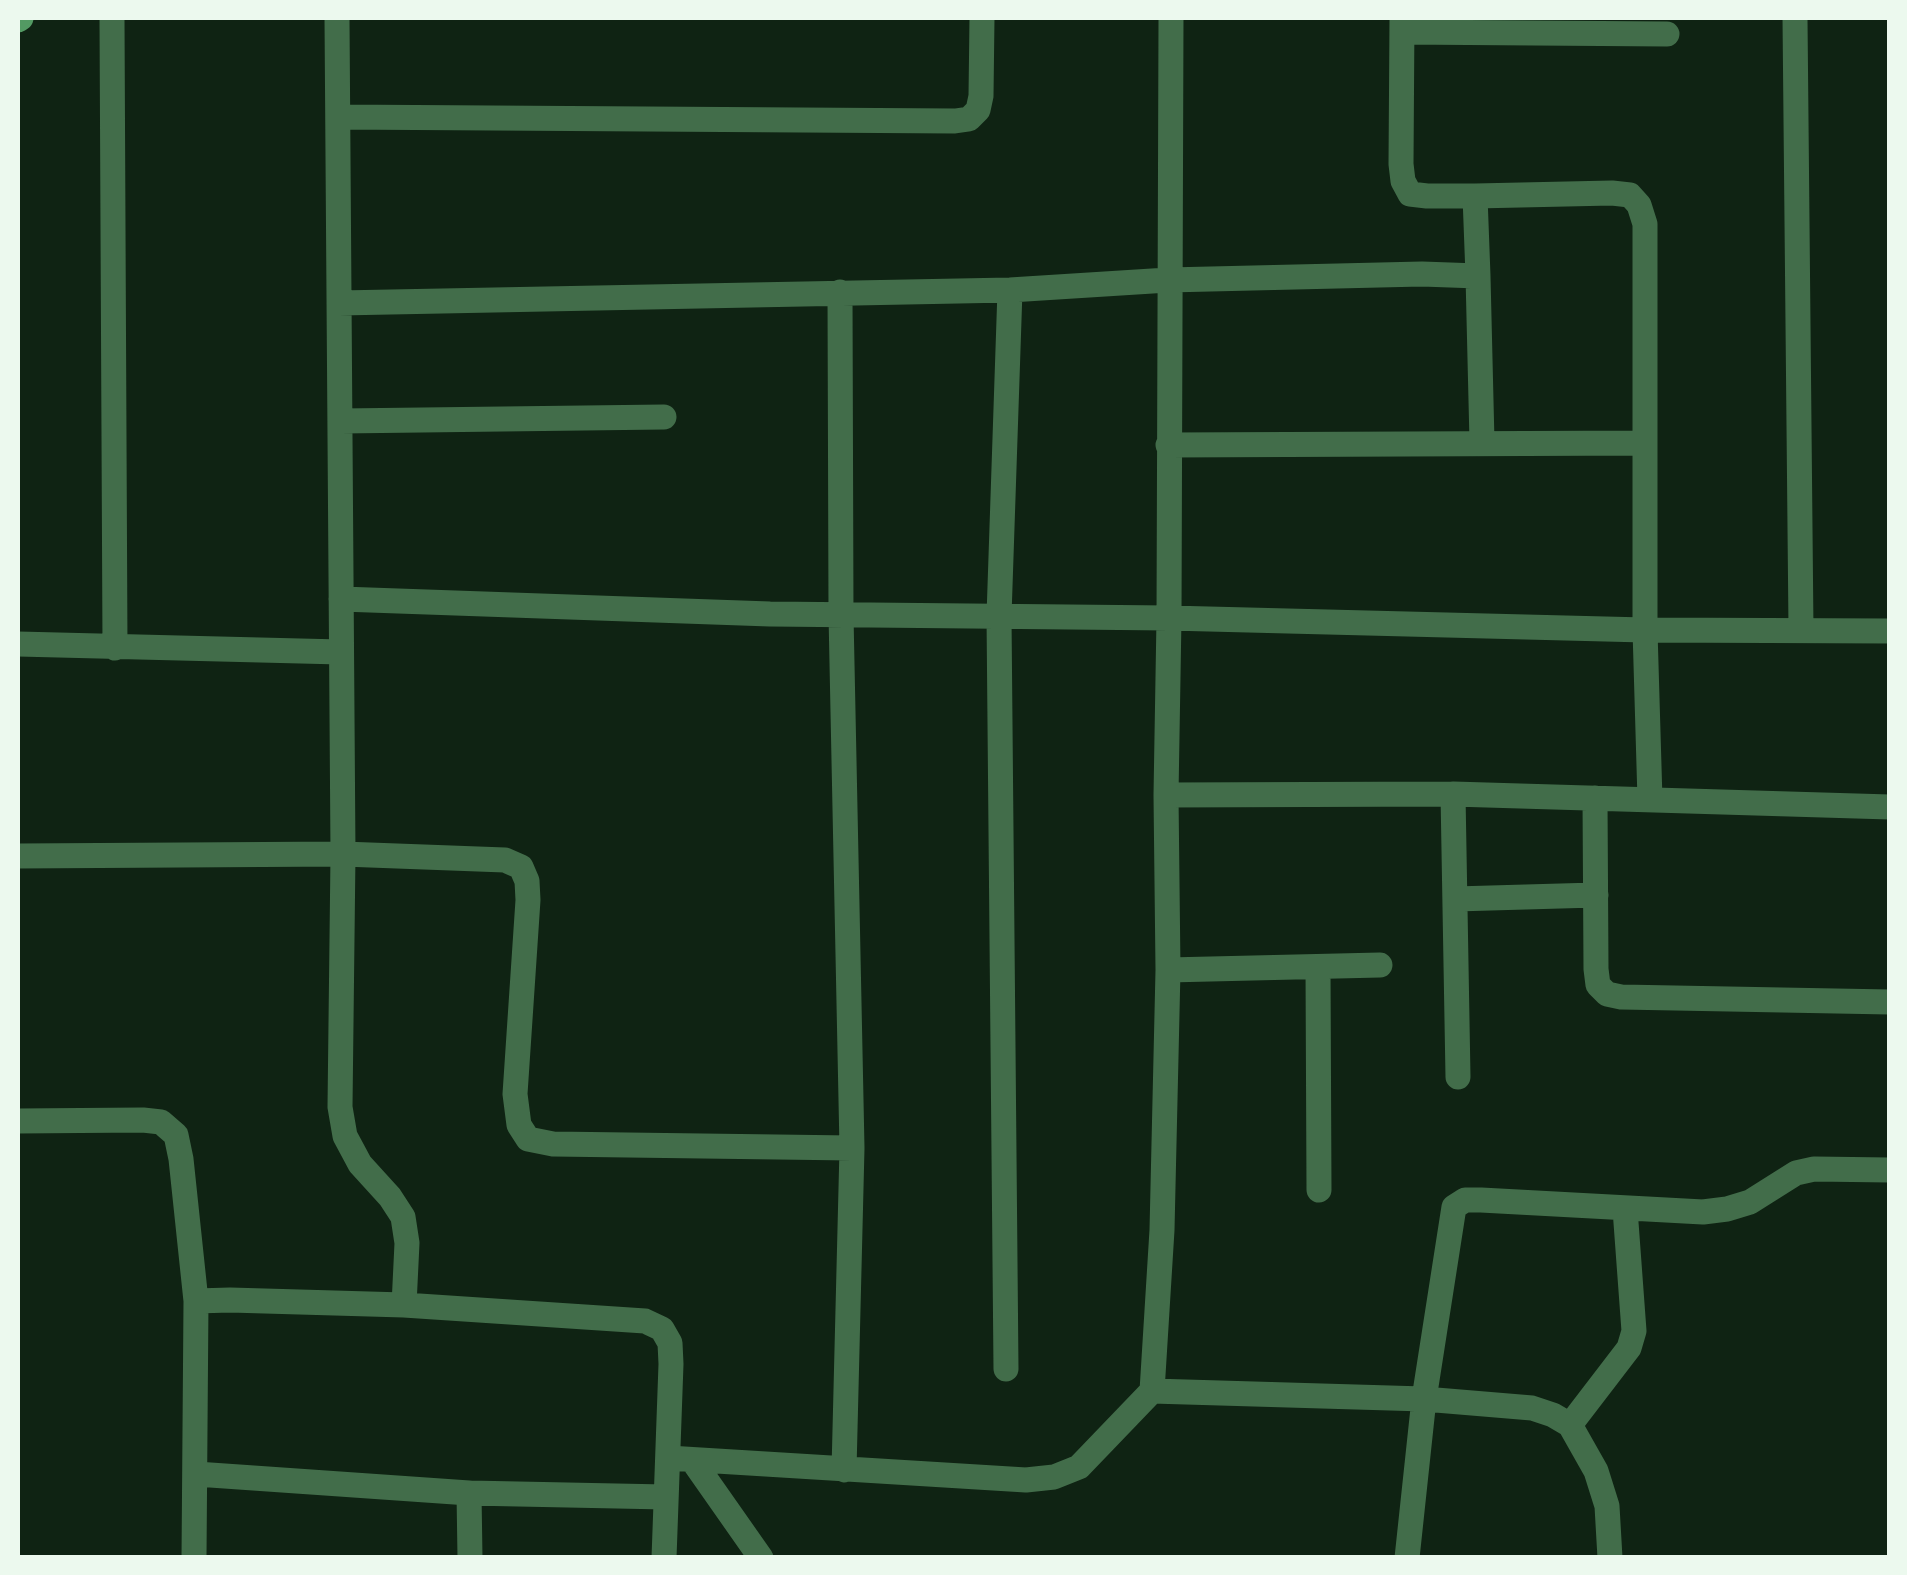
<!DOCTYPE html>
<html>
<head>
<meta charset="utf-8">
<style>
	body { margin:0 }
	#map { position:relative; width:1907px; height:1575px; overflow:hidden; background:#0f2313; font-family:Manrope,sans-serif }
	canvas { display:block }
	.frame { position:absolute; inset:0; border:20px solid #ecf9ee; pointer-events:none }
</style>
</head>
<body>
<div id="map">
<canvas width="1907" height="1575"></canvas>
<div class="frame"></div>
</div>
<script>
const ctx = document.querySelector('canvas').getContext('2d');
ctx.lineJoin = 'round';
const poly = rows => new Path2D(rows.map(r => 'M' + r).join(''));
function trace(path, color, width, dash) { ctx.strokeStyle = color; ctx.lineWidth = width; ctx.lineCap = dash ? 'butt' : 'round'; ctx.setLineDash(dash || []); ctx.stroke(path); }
trace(poly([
	[112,18,115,648],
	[337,18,343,854,340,1107,345,1136,360,1164,390,1197,403,1217,407,1243,404,1305],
	[1402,18,1401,164,1403,181,1410,194,1427,196,1475,196,1612,193,1630,195,1639,205,1645,224,1645,630,1650,800],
	[1795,18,1801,629],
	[1402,32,1667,34],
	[338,117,955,121,969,119,978,110,981,96,982,18],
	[1475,196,1478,276],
	[840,292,841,615,852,1148,844,1470],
	[339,303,1010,290,1168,280,1422,274,1478,276,1482,442],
	[341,421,664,417],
	[1168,445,1645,443],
	[341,599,770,614,1169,618,1171,18],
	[18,644,341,652],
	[1453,794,1458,1077],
	[1166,795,1453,794,1890,807],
	[1595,798,1596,969,1598,985,1607,994,1621,997,1890,1002],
	[18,856,343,854,505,860,521,867,527,881,528,900,515,1094,519,1125,528,1139,553,1144,852,1148],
	[1455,899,1596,895],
	[1318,967,1319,1190],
	[1168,970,1380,965],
	[18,1121,143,1120,161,1122,176,1135,181,1159,196,1301],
	[1006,1369,999,616,1010,290],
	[1152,1391,1424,1399,1532,1408,1553,1415,1570,1425,1596,1471,1607,1506,1610,1558],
	[1570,1425,1629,1348,1634,1331,1625,1209],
	[668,1458,1026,1480,1054,1477,1079,1467,1152,1391,1162,1230,1168,970,1166,795,1169,618,1645,630,1890,631],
	[693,1461,761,1558],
	[196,1474,469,1493,470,1558],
	[469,1493,666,1497],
	[194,1558,196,1301,230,1300,404,1305,645,1321,662,1329,670,1343,671,1364,664,1558],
	[1407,1558,1424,1399,1454,1207,1465,1200,1481,1200,1703,1212,1727,1209,1750,1202,1796,1173,1814,1169,1890,1170]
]), '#426d4a', 25);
trace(poly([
	[18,20,21,18]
]), '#539a63', 25);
</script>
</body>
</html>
